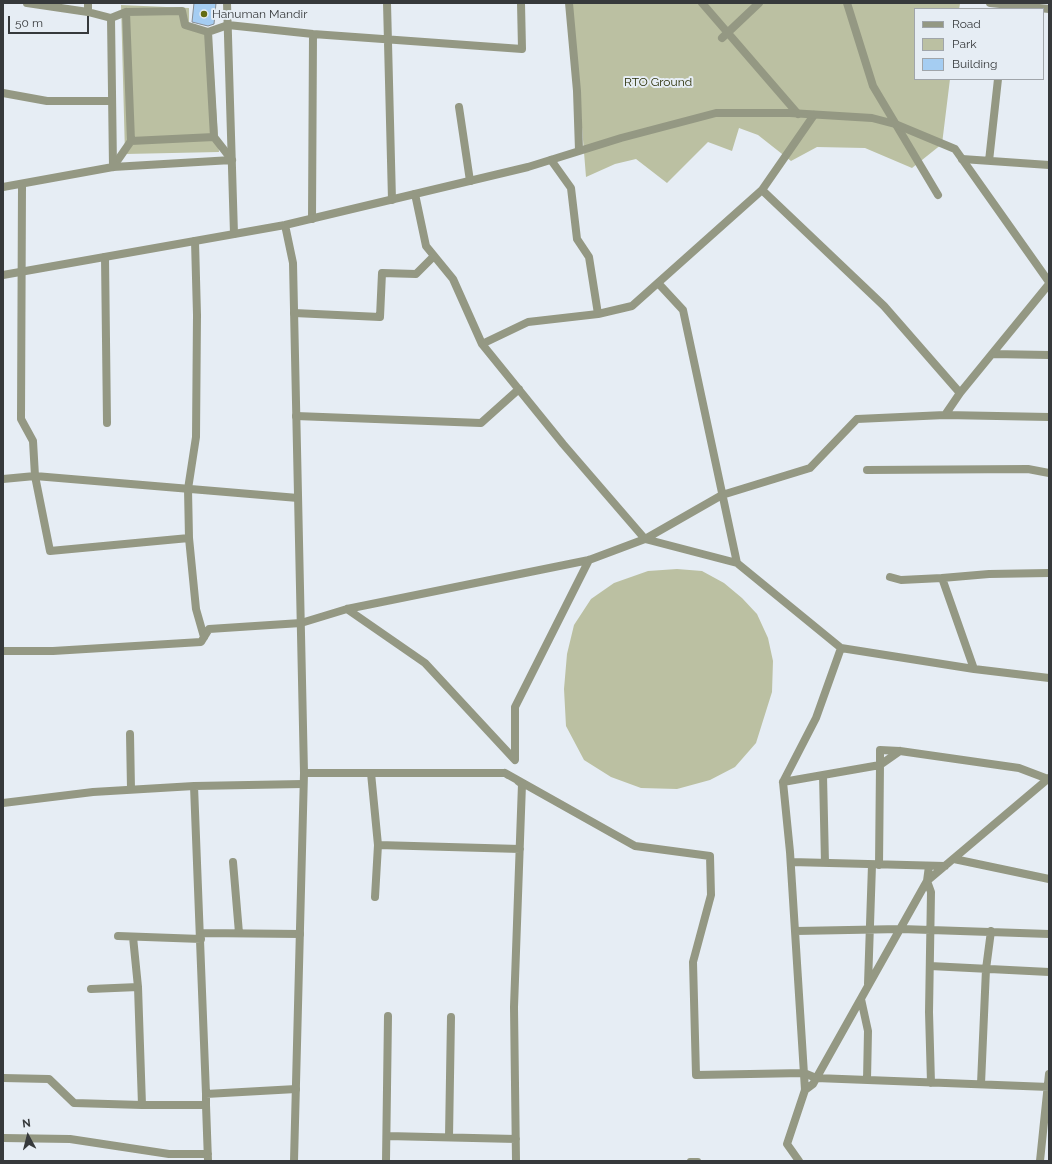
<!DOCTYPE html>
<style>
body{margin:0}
#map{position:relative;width:1052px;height:1164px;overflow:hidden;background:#e6edf4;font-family:Raleway,sans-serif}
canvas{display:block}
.frame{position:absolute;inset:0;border:4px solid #36393b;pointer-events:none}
.legend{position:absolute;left:914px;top:8px;width:130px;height:72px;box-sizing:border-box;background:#e6edf4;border:1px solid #a0a5aa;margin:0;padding:5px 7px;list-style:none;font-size:12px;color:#36393b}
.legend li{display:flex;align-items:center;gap:8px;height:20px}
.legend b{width:20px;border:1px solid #a0a5aa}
.north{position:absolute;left:8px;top:1116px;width:40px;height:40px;-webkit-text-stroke:3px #e6edf4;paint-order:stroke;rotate:353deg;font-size:11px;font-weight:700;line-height:16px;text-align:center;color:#36393b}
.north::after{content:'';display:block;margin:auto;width:14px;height:18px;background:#36393b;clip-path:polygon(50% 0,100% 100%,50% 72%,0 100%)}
.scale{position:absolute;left:8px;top:16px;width:81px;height:18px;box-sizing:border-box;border:2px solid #36393b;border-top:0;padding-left:5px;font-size:12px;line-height:14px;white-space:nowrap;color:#36393b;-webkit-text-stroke:3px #e6edf4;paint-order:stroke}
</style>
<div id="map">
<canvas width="1052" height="1164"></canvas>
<div class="frame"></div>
<ul class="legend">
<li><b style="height:5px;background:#949883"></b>Road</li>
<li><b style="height:11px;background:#bbc0a2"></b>Park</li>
<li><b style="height:11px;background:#a5cdf2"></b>Building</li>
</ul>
<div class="north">N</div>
<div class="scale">50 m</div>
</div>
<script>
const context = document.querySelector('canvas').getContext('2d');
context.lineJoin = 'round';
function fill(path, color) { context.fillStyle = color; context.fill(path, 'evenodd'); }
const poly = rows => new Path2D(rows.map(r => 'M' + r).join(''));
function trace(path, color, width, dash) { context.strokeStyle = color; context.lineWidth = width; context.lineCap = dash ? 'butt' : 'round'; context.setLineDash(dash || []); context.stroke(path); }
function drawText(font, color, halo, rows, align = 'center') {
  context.font = font + ' Raleway,sans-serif'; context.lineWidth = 4; context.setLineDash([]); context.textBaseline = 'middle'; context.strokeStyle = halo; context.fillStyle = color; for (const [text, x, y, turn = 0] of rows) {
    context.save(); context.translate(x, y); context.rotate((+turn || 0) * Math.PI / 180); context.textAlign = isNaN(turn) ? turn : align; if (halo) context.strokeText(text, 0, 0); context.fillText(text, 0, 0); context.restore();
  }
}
const green = poly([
 [572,3,960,4,959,9,915,9,915,79,950,79,942,144,912,168,865,148,817,147,791,161,758,135,739,128,732,151,708,142,667,183,636,159,615,164,586,177],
 [121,5,189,8,189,23,211,33,219,152,125,154],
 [677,569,702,571,724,583,742,598,757,614,768,638,773,661,772,692,756,743,735,767,710,780,677,789,641,788,611,777,584,760,566,726,564,689,567,654,574,625,591,599,614,583,648,571]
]);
const building = poly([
 [194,3,216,3,214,24,208,26,192,22,194,3]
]);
const service = poly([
 [690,1161,698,1161]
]);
const pedestrian = poly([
 [111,18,126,12],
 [208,32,185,25,182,11,126,12,131,141,214,137,208,32,228,25],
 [214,137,232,160],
 [113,167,131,141]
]);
const minor = poly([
 [27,3,88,12],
 [88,3,88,12,111,18,113,167,232,160],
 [227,3,234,234],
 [387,3,392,200],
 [569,3,577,91,579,150],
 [702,3,798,114],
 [847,3,873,86,938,195],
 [990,3,1049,9],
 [228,25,313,34,522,49,521,3],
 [722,38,759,3],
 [3,93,47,101,112,101],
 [459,107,470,181],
 [962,159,1049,165],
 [551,160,571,188,577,239,589,257,598,314],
 [989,161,998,79],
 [22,185,21,419,33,441,35,476,50,551,189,538,188,489,196,437,197,315,195,241],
 [3,187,113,167],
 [762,190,884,306,960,393,1049,284],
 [415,194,426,246,453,279,482,344,563,444,645,539,737,563],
 [312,219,313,34],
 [105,257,107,423],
 [658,283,683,310,737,563,841,648,974,669,1049,678],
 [294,313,380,317,382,273,416,274,434,256],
 [482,344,528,322,598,314,632,306,762,190,814,115],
 [992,354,1049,355],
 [945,415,960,393],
 [296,416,481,423,519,389],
 [867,470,1028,469,1049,473],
 [3,479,35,476,298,498],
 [189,538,196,609,204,637],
 [890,577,901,580,942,578],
 [347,609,425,663,515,760,515,707,589,560],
 [3,651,53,651,201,642,209,629,301,623,347,609,589,560,645,539,722,495,810,468,857,419,945,415,1049,417],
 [974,669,942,578,989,574,1049,573],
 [130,734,131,789],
 [304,773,505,773,508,775],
 [371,773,378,845],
 [505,773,635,846,710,856,711,895,693,962,696,1075,804,1073,816,1078,1049,1087],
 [823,775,825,863],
 [783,782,816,718,841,648],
 [194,786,206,1094,296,1089],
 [3,803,93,792,194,786,303,784],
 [954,859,1049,879],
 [233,862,239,933],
 [791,862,945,866],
 [879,865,880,765,900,751],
 [929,866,927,881,931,892,929,1012,931,1083],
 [375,897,378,845,520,849],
 [796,931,901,929,1049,934],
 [201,933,300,934],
 [118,936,201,939],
 [133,937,138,987],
 [930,966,1049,972],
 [868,984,872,865],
 [91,989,138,987,142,1105,206,1105,206,1094],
 [861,999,868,1031,867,1080],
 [3,1078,49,1079,74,1103,142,1105],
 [981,1084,986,969,991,931],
 [805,1090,813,1084,927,881,1049,778],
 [206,1105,208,1161],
 [387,1136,516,1139],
 [449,1137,451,1017],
 [3,1138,70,1139,169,1154,208,1154],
 [386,1161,388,1016],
 [516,1161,514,1007,522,784,518,781],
 [799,1161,787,1144,805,1090,790,852,783,782,880,765,880,750,900,751,1019,768,1048,779],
 [1040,1161,1049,1074]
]);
const tertiary = poly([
 [285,225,293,263,304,773,294,1161],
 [3,275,285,225,528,167,621,138,716,113,790,113,872,118,895,124,955,149,1049,282]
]);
const markers = [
 [204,14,4,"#636c13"]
];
const poiNames = [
 ["Hanuman Mandir",212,14]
];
const parkNames = [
 ["RTO Ground",658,82]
];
fill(green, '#bbc0a2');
fill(building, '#a5cdf2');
trace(building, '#878d93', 1);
trace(service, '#949883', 6);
trace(pedestrian, '#949883', 8);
trace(minor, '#949883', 8);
trace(tertiary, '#949883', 8);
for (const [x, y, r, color] of markers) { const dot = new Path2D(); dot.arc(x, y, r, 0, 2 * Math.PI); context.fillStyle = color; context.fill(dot); trace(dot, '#e6edf4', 1.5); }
drawText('12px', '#36393b', '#e6edf4', poiNames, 'left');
drawText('12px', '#2a2f07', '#e6edf4', parkNames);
</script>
